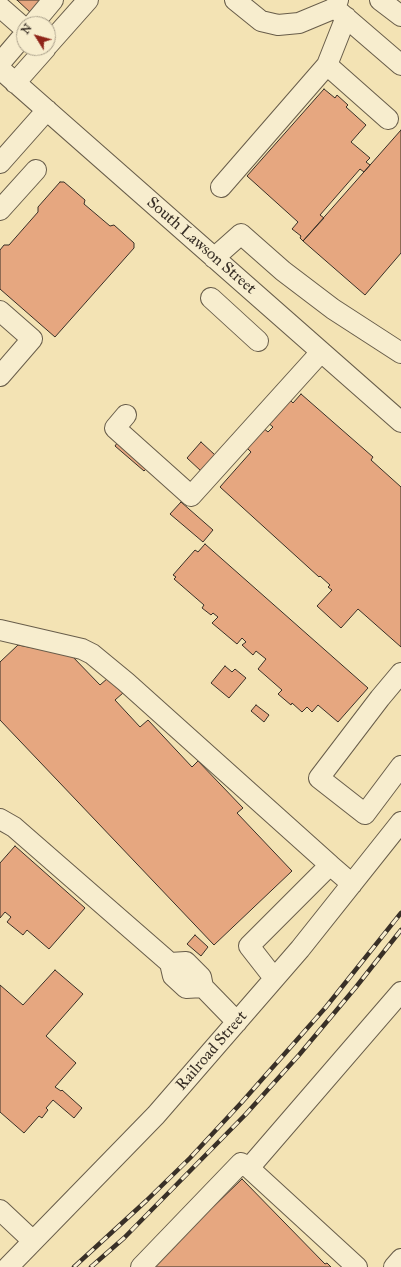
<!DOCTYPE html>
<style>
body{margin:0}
#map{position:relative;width:401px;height:1267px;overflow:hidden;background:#f3e3b4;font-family:"IM FELL Great Primer",serif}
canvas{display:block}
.north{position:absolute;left:16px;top:16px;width:40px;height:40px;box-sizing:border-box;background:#f7edce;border:1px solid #aba18b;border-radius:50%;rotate:307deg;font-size:11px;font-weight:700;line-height:16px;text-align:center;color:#393027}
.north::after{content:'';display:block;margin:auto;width:14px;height:18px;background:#8f2418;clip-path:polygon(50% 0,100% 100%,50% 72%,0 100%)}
</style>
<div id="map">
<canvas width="401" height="1267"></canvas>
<div class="north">N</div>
</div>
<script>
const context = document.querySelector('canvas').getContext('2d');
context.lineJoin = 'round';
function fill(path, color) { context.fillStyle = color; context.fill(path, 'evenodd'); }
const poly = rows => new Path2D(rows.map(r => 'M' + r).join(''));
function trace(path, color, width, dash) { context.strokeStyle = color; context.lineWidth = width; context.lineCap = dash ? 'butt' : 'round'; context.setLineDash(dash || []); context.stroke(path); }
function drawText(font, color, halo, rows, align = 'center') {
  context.font = font + ' "IM FELL Great Primer",serif'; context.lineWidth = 4; context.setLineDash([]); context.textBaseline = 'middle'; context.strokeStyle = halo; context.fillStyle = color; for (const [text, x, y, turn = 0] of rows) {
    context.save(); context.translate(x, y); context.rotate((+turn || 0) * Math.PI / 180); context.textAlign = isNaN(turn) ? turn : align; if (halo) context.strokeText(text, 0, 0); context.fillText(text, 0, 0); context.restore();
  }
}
const building = poly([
 [17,0,44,0,32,14,17,0],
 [324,89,335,98,337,95,348,105,346,107,366,125,351,142,370,158,366,162,370,165,364,172,360,169,320,215,324,218,303,241,300,238,301,236,292,229,298,222,247,176,324,89],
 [401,130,401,253,365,295,303,241,401,130],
 [60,182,64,182,85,200,84,204,110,226,114,225,134,243,134,248,55,337,0,289,0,250,4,245,9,245,38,212,38,207,60,182],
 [301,394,373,457,371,460,401,487,401,647,358,609,341,628,317,606,332,590,328,587,330,585,320,576,319,577,220,487,251,452,245,446,262,427,268,432,273,427,267,422,288,398,293,403,301,394],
 [120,439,150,465,144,471,115,446,120,439],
 [201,442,215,455,201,471,187,458,201,442],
 [181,502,213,530,203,542,170,514,181,502],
 [205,544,368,688,338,722,318,705,312,712,307,707,302,712,292,703,291,705,278,694,282,690,258,669,266,659,256,651,253,655,242,645,246,642,242,638,237,644,212,623,218,617,213,613,211,615,202,608,204,605,174,579,176,577,173,575,195,550,198,552,205,544],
 [18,645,71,655,100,685,108,678,123,693,115,700,140,727,148,720,192,767,198,761,243,808,237,813,292,871,214,945,0,720,0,662,18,645],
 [225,666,232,672,235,669,246,678,229,698,211,683,225,666],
 [256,705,269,715,264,722,251,711,256,705],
 [15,846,85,908,49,949,27,930,23,935,7,922,11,917,5,912,0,918,0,863,15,846],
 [195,935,208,947,201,956,187,944,195,935],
 [55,970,83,994,46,1036,76,1063,55,1087,61,1091,62,1090,82,1108,74,1118,53,1100,46,1108,48,1110,42,1118,39,1116,24,1133,0,1112,0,985,23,1005,55,970],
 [242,1179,325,1264,327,1263,331,1267,151,1267,242,1179]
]);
const minor = poly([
 [235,0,261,21,278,25,299,23,335,8,338,0],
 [380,0,401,16],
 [0,7,24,28],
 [336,9,401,65],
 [346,17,327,65,388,119],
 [33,24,53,0],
 [48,45,88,0],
 [0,63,24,35],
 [0,69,401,422],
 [15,83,46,48],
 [0,163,47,110],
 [221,187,327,65],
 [0,210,36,170],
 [214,258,241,234,283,271,333,309,401,353],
 [211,298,258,341],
 [0,311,32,339,0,376],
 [126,415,115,428,191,496,321,352],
 [0,630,82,649,92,654,126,682,330,865],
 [401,673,380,698,319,778,365,814,401,766],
 [0,819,14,827,170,963],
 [274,978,249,946,330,865,352,884],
 [203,987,186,988,173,976,170,963,186,962,201,977,203,987,237,1022],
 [0,1210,33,1241],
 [8,1267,156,1115,300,949,401,822],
 [141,1267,241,1163,249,1168],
 [357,1267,249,1168,401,992],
 [394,1267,401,1259]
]);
const rail = poly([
 [74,1267,146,1201,190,1158,242,1102,326,1007,401,913],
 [91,1267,124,1238,246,1114,299,1055,356,987,401,930]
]);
const streetNames = [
 ["South Lawson Street",201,246,41],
 ["Railroad Street",212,1051,-49]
];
fill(building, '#e6a780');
trace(building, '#393027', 1);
trace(minor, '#685d4a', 22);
trace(minor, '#f7edce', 20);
trace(rail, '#393027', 4.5);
trace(rail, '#f7edce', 3, [9]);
drawText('16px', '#393027', '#f7edce', streetNames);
</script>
